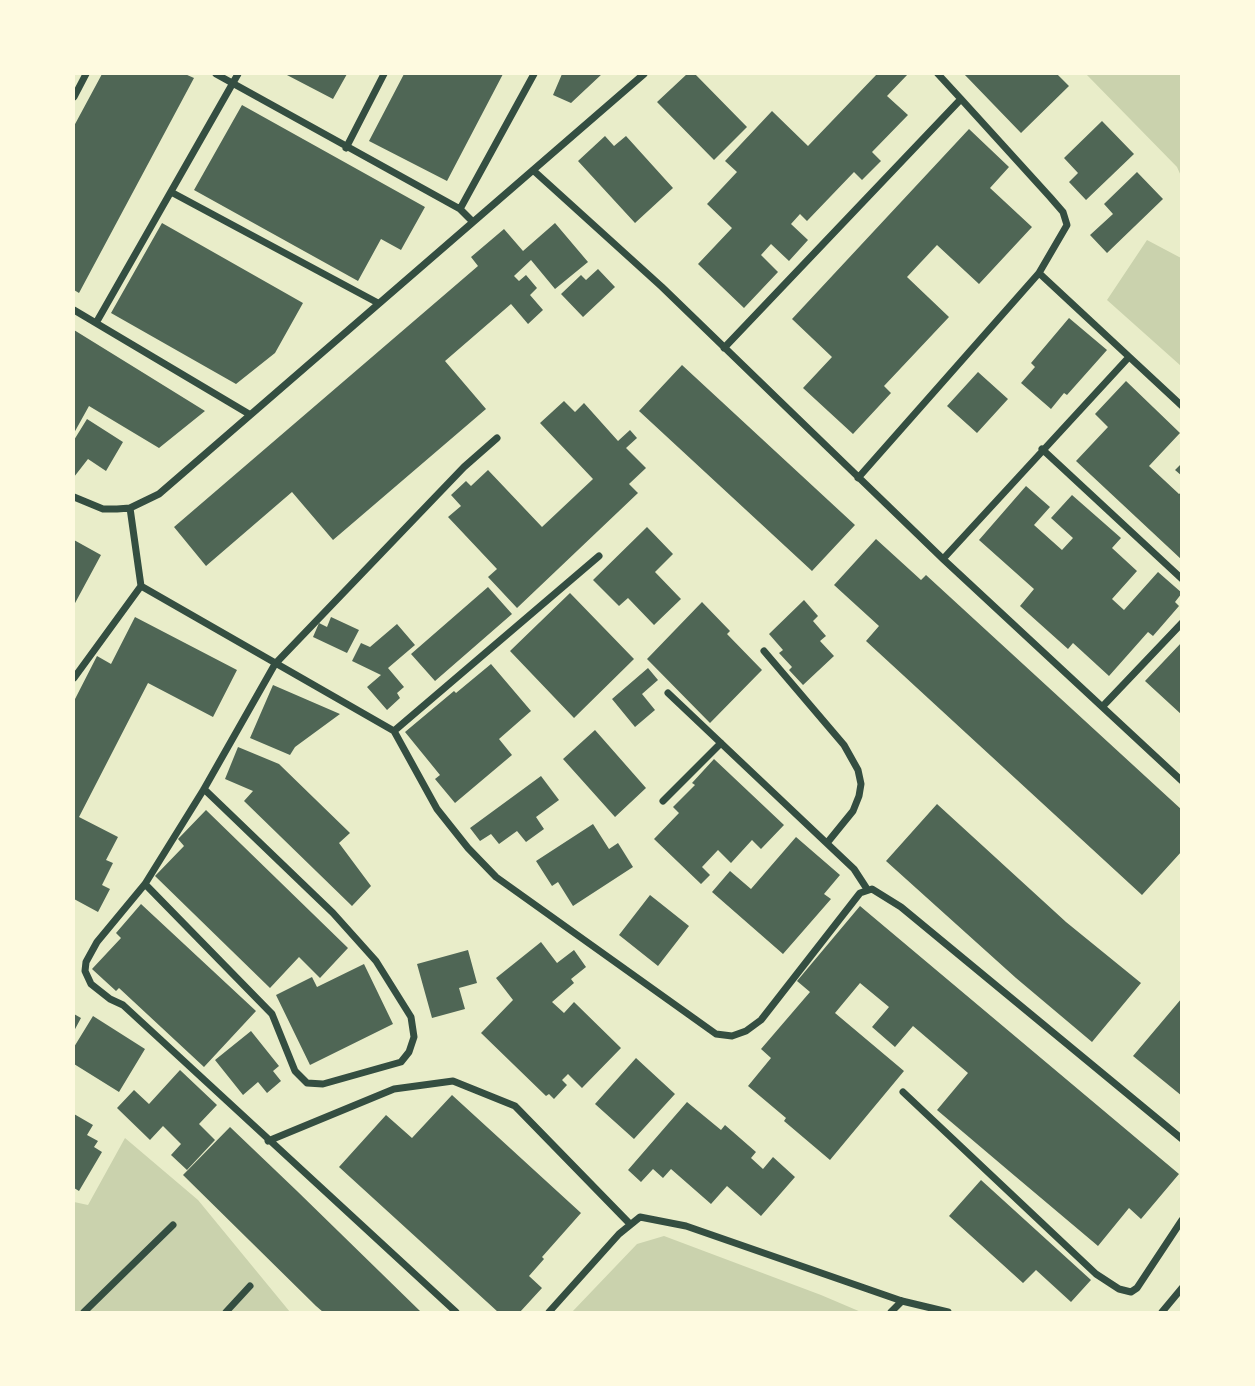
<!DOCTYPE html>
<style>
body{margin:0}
#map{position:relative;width:1255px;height:1386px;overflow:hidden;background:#e9edc9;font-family:Quicksand,sans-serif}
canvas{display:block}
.frame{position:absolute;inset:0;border:75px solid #fefae0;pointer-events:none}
</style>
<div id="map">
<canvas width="1255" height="1386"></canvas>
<div class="frame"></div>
</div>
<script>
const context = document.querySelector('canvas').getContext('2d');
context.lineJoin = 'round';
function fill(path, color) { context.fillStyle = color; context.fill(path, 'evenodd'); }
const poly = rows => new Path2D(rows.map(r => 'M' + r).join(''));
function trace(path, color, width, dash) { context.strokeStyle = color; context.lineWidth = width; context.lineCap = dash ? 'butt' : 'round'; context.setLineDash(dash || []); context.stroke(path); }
const green = poly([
 [1086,74,1181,74,1181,176,1177,167],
 [1147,240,1181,258,1181,366,1107,300],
 [125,1138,198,1200,290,1312,74,1312,74,1202,88,1205],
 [664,1236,821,1295,861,1312,572,1312,637,1244]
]);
const building = poly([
 [102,74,185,74,194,78,79,293,74,290,74,126],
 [285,74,347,74,333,99],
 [404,74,503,74,447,181,369,141],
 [562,74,602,74,571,103,553,95],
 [687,74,695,74,747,127,714,160,657,102],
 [877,74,908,74,887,96,908,115,872,152,881,161,862,180,854,172,807,221,800,214,791,224,808,240,789,261,771,244,761,255,778,272,744,308,698,264,732,228,707,204,737,172,725,161,772,111,808,146],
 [964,74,1057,74,1069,86,1021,133],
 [242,105,425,207,401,250,381,239,358,281,194,190],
 [1102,121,1134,154,1086,200,1069,182,1078,173,1064,158],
 [969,129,1009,167,990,188,1032,227,979,284,937,245,907,277,949,317,884,386,891,393,853,434,803,388,832,357,792,319],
 [605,136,614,146,626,136,673,188,635,223,578,161],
 [1137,172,1163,199,1107,253,1090,235,1113,214,1104,204],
 [162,223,303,303,275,353,236,384,111,313],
 [555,223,588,262,555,289,531,260,514,276,519,281,526,275,537,288,530,295,543,310,528,324,511,304,445,361,486,409,333,540,292,492,206,566,174,527,478,266,471,257,504,229,523,251],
 [598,269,615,287,583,317,561,294,581,275,586,280],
 [1069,318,1107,350,1067,395,1064,393,1051,409,1021,383,1035,367,1031,363],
 [74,330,142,372,205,411,159,448,89,406,74,433],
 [682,365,855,525,812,571,639,411],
 [978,372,1008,399,977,433,947,406],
 [1126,381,1180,433,1149,466,1179,494,1182,492,1182,560,1076,461,1108,427,1095,414],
 [564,401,575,412,584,403,618,441,630,430,637,438,626,448,646,468,629,484,638,493,517,608,488,577,497,569,448,517,461,506,451,495,466,481,471,486,488,470,542,527,593,479,540,423],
 [87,419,123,442,106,471,88,459,74,477,74,440],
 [1182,463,1182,476,1175,470],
 [1026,486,1050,507,1034,525,1062,550,1073,538,1051,518,1072,495,1121,538,1112,548,1137,571,1112,599,1124,610,1158,572,1182,593,1175,602,1179,606,1153,636,1148,632,1109,676,1073,643,1068,649,1020,606,1034,589,979,540],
 [647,527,673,554,655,572,681,599,654,625,628,598,619,606,593,580],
 [876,539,921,580,926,575,1182,810,1182,851,1142,895,866,641,879,626,834,585],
 [74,540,101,555,74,605],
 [488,587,512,614,435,681,411,654],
 [570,593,634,659,574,718,510,651],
 [804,600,818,616,813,621,826,636,820,641,834,656,803,685,789,670,792,667,779,653,783,650,769,634],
 [702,602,730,631,727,634,762,670,710,723,647,659],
 [135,617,237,670,213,717,148,683,79,817,118,837,106,860,113,863,102,885,110,889,98,912,74,899,74,701,97,656,111,664],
 [331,617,359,630,347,653,313,637,319,623,327,627],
 [397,624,415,645,388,668,404,687,397,693,400,698,387,710,367,687,381,675,352,661,361,643,370,647],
 [1182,642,1182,715,1145,681],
 [491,664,531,711,499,739,512,755,455,803,435,779,440,775,405,732,454,691,456,693],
 [648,668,658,680,642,694,655,710,635,727,612,699],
 [273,685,340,714,295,747,290,755,250,738],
 [595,730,646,788,615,817,563,759],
 [238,747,279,764,350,833,339,843,371,886,352,906,244,801,253,791,225,779],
 [714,759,784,825,761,849,752,840,731,863,718,850,702,867,710,875,701,884,654,839,679,813,673,807,695,785,692,783],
 [541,776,559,800,536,817,544,829,526,842,517,831,499,844,491,834,480,841,470,828],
 [937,804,1066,922,1141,983,1092,1042,1016,978,886,861],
 [206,810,348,948,320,978,299,957,270,988,155,876,184,846,178,839],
 [593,824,609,849,618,843,633,867,573,906,558,882,552,886,536,861],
 [796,837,840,875,824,894,831,899,783,954,712,892,730,871,751,889],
 [650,895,689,926,658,966,619,935],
 [141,904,256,1011,204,1067,119,988,116,991,92,969,121,938,116,933],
 [860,906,1179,1174,1141,1219,1129,1208,1098,1246,1009,1171,937,1110,968,1073,913,1026,895,1047,872,1027,889,1007,860,983,835,1013,904,1071,830,1160,784,1121,786,1118,748,1086,771,1058,761,1049,810,992,797,981],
 [541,942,557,963,574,950,586,967,571,979,574,983,552,1002,564,1013,574,1002,621,1048,582,1088,568,1074,562,1080,567,1085,554,1099,549,1094,546,1096,481,1033,513,1000,496,978],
 [468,950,477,983,459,988,465,1009,432,1018,417,964],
 [364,964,393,1024,310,1065,276,995,312,977,317,987],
 [1182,998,1182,1096,1133,1056],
 [74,1014,81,1018,74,1031],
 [93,1016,145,1049,119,1092,74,1064,74,1047],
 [251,1031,279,1066,273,1071,281,1081,267,1093,258,1082,243,1095,215,1060],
 [636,1058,675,1094,634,1139,595,1104],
 [180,1070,217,1105,199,1124,215,1140,187,1170,171,1155,181,1144,163,1126,150,1140,117,1108,134,1090,149,1104],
 [452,1095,581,1213,542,1257,544,1259,529,1276,542,1288,520,1312,498,1312,339,1167,386,1115,412,1138],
 [687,1102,721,1130,725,1125,756,1152,751,1158,763,1169,773,1157,795,1177,761,1216,727,1186,711,1204,671,1169,663,1178,653,1169,641,1182,628,1170],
 [74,1114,93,1125,87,1135,98,1141,94,1147,102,1152,79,1191,74,1188],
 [230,1127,297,1191,421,1312,323,1312,316,1306,183,1175],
 [981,1180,1091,1280,1071,1302,1036,1270,1023,1283,949,1216]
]);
const minor = poly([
 [216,74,460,209,472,221],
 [938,74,961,99],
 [74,97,86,74],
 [346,148,384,74],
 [534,171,662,287,943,559,1182,781],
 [171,192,378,303],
 [460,209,534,74],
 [1039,273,1182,406],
 [74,310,249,414],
 [96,323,238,74],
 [724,348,961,99,1050,197,1063,212,1067,225,1039,273,858,478],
 [1042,449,1182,579],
 [74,497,103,509,117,509,130,508,159,494,644,74],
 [943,559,1129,357],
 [141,586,394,731,437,809,468,848,496,877,716,1034,732,1036,746,1031,761,1020,860,893,872,889,901,907,1182,1139],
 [764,651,844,745,858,770,861,784,859,796,853,811,827,843],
 [74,678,141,586,130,508],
 [668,693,854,869,867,889],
 [1103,706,1182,623],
 [394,731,599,556],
 [663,801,721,743],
 [145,884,272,1014,295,1071,307,1083,323,1084,401,1062,409,1052,414,1037,411,1017,376,961,333,913,204,789],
 [903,1092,1096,1274,1119,1289,1131,1292,1137,1288,1182,1220],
 [268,1141,394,1089,453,1081,515,1106,630,1224],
 [84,1312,173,1225],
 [226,1312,250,1286],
 [456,1312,123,1005,110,999,91,984,85,971,86,962,97,942,145,884,204,789,275,664,464,467,497,438],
 [549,1312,619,1234,640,1217,686,1226,902,1301,948,1312],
 [891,1312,902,1301],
 [1162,1312,1182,1288]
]);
fill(green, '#cad2ad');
fill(building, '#4f6655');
trace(minor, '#344e41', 7);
</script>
